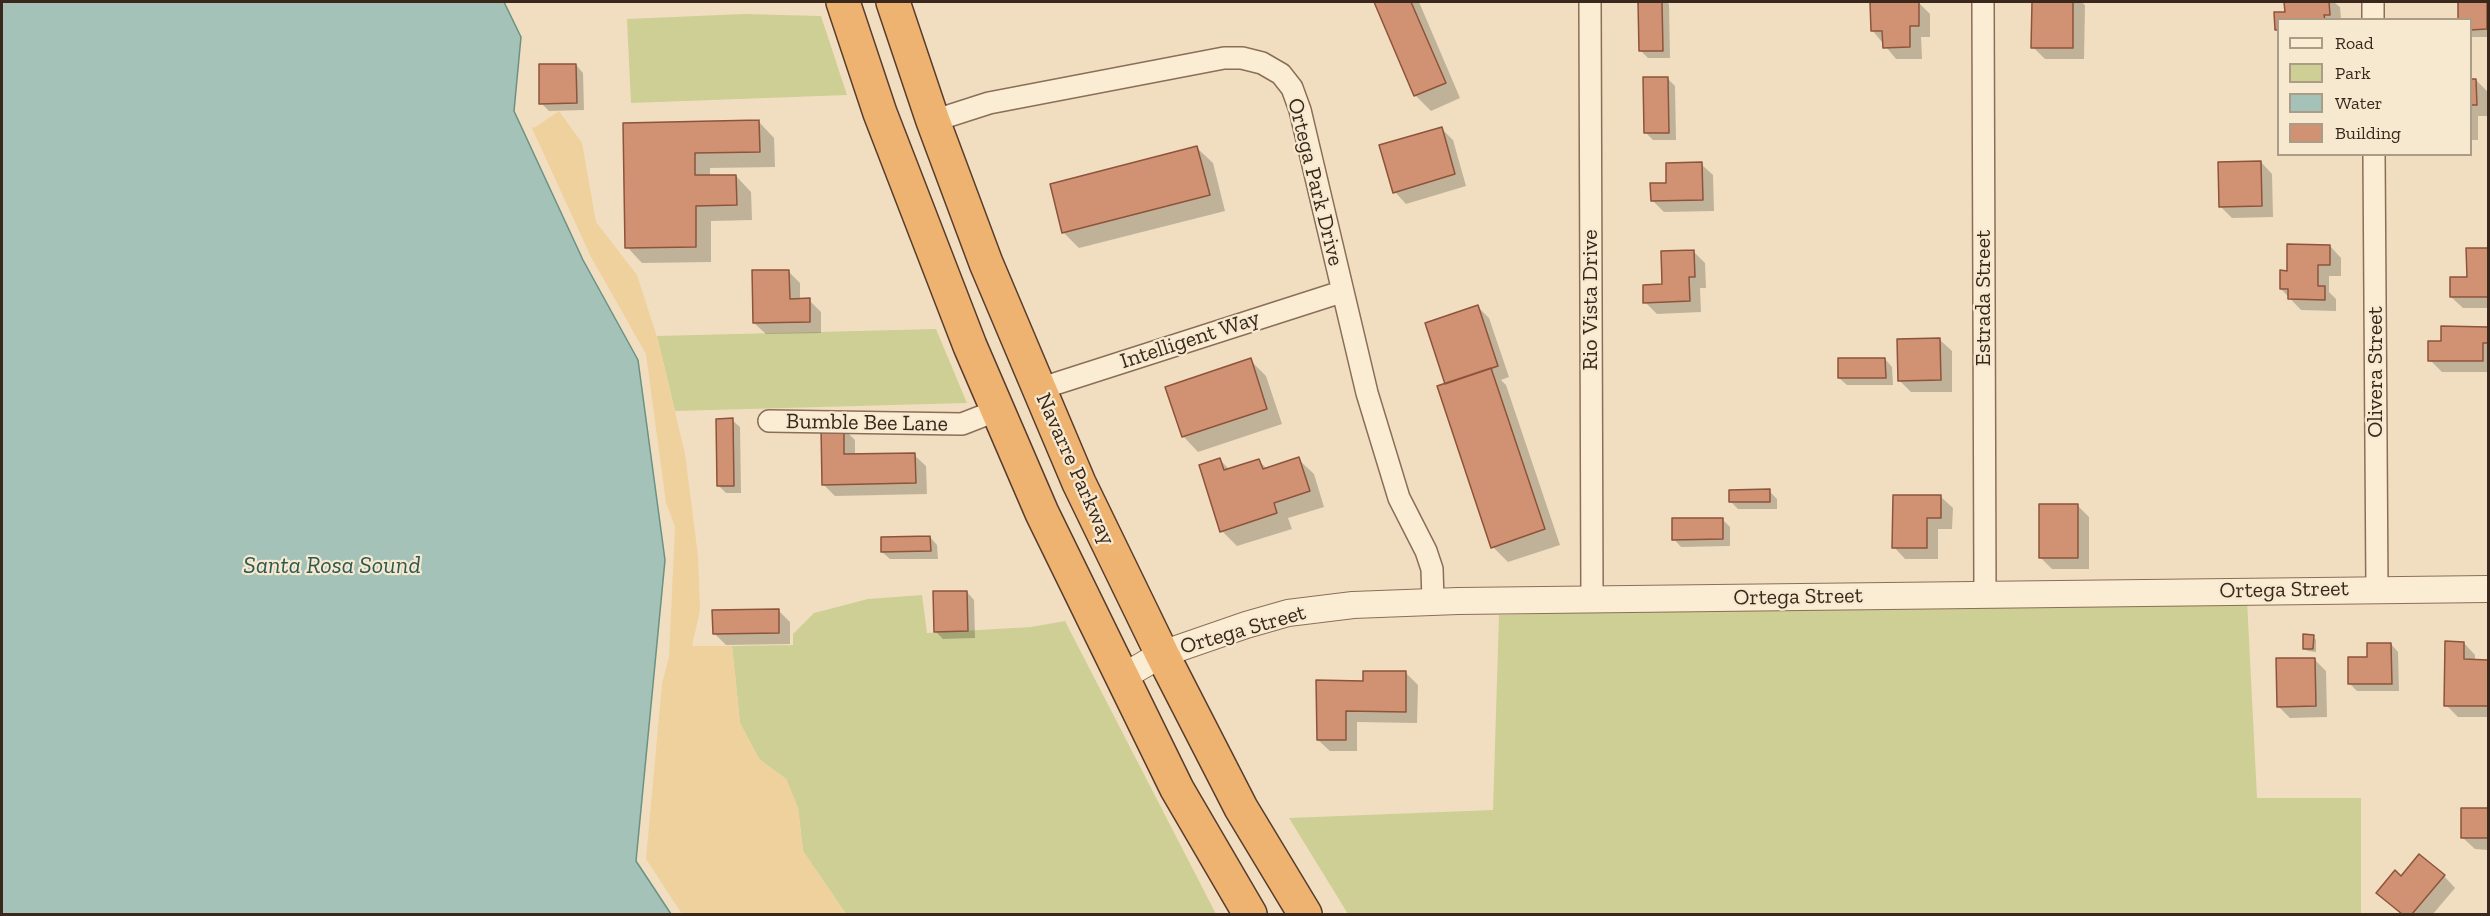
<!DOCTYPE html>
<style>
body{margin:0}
#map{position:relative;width:2490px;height:916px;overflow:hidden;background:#f1dec0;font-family:"Zilla Slab",serif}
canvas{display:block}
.frame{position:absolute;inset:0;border:3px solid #3a281c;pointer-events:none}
.legend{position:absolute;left:2277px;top:18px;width:195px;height:138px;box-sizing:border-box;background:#f7e9d0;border:2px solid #ab9c88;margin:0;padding:8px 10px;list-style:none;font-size:18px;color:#3a281c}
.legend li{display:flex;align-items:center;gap:12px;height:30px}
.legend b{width:30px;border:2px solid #ab9c88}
</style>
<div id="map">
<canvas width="2490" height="916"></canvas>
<div class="frame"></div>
<ul class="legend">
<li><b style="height:8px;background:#fbecd4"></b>Road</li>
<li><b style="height:16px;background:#cecf94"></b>Park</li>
<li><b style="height:16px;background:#a4c2b7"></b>Water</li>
<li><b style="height:16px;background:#d19274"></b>Building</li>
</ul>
</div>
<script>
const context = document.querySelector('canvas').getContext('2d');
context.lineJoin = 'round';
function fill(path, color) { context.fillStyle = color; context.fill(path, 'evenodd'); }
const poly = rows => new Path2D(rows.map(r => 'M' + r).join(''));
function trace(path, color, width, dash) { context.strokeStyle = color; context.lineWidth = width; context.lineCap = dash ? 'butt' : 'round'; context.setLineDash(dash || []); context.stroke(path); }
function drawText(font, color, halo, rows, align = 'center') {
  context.font = font + ' "Zilla Slab",serif'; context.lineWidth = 4.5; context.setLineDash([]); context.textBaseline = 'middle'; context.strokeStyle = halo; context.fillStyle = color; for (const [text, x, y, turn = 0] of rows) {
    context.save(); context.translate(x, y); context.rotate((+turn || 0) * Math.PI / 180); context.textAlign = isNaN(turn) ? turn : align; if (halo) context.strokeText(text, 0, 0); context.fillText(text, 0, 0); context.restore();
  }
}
const green = poly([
 [744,14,821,16,847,95,631,103,627,19],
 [936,329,967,403,675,411,657,336],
 [922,595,927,633,1031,627,1065,621,1216,914,846,914,803,851,798,808,786,779,759,759,740,723,732,646,793,645,793,634,814,613,868,599],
 [2247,600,2257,798,2361,798,2361,914,1348,914,1289,818,1493,810,1499,615,1758,607]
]);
const sand = poly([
 [559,111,582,143,596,222,637,275,658,340,685,454,698,556,700,610,692,646,732,646,740,723,759,759,786,779,798,808,803,851,846,914,682,914,646,859,662,684,669,657,675,527,666,503,646,354,591,257,531,126,534,128]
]);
const water = poly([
 [2,2,504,2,521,37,514,111,583,260,638,360,665,560,636,861,671,914,2,914,2,2]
]);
const shadow = poly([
 [1375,2,1419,2,1460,98,1431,111,1415,95],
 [1640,2,1666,2,1669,4,1670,58,1648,58,1641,51],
 [1918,2,1930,14,1930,37,1921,37,1922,59,1896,59,1872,30],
 [2033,2,2081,2,2085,5,2084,59,2045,59,2033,47],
 [2286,2,2334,2,2340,7,2341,20,2278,20,2278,32,2276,13,2286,13],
 [2459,2,2488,2,2488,37,2470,37,2470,20,2460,20],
 [576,65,583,73,584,110,549,111,541,103],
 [1667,78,1675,86,1676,140,1653,140,1645,132],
 [2470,80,2476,80,2488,92,2488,116,2478,116,2478,140,2470,140],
 [759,122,774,138,775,167,710,168,710,177,736,176,751,192,752,220,711,221,711,262,642,263,627,247,625,124],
 [1441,128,1453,140,1466,186,1406,204,1395,192],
 [1197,148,1213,163,1225,211,1079,248,1064,233,1052,185],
 [2261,162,2272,174,2273,217,2232,218,2220,206],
 [1701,164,1713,175,1714,211,1664,212,1652,200],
 [2330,246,2341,258,2341,276,2329,276,2329,292,2336,299,2336,311,2301,310,2281,289,2288,272],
 [2468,250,2488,250,2488,308,2463,308,2451,297,2468,278],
 [1693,251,1705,263,1706,288,1700,288,1701,312,1657,314,1645,302,1664,286],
 [788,271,800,283,800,300,809,300,821,312,821,333,766,334,754,323],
 [1477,306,1489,318,1509,377,1501,380,1506,385,1560,545,1508,562,1493,547],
 [2443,328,2488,328,2488,372,2442,372,2430,360,2443,342],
 [1940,340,1952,351,1952,392,1911,392,1899,380],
 [1885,359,1892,367,1893,385,1847,385,1839,378],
 [1250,360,1266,376,1282,424,1198,452,1183,436],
 [732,420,740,427,741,493,726,493,719,486],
 [843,428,855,440,855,456,914,455,926,466,927,494,835,496,823,484],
 [1298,459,1314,474,1324,507,1288,518,1292,529,1237,546,1222,531,1220,460,1230,470,1259,461,1267,469],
 [1769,491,1777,499,1777,509,1738,509,1731,502],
 [1941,497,1953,508,1952,529,1938,529,1938,559,1905,559,1894,547],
 [2077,505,2089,517,2089,569,2052,569,2040,557],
 [1722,519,1730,527,1730,546,1681,547,1674,539],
 [930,537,937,545,938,559,890,559,882,552],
 [967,592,974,600,975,638,943,639,935,631],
 [778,610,790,622,790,644,726,645,714,633],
 [2313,636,2316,640,2316,652,2308,651,2304,648],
 [2464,643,2475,655,2475,661,2488,661,2488,717,2458,717,2446,705],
 [2391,644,2398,652,2399,691,2357,691,2350,684,2369,658],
 [2314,659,2326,671,2327,717,2290,718,2278,706],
 [1406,673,1418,685,1417,723,1357,722,1357,751,1330,751,1318,740,1365,682],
 [2463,810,2488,810,2488,850,2475,849,2463,838],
 [2444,876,2455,888,2433,914,2402,914,2378,893]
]);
const building = poly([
 [1374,2,1411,2,1446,83,1414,96,1374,2],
 [1638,2,1662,2,1663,51,1639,51,1638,2],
 [1870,2,1919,2,1919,26,1910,26,1910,47,1883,48,1882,31,1871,31,1870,2],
 [2032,2,2073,2,2073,48,2031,48,2032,2],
 [2284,2,2329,2,2330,15,2324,15,2325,20,2278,20,2278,30,2275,30,2274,12,2285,12,2284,2],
 [2458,2,2487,2,2487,29,2470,30,2470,20,2458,20,2458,2],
 [539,64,576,64,577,103,539,104,539,64],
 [1643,77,1668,77,1669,133,1644,133,1643,77],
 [2470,79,2476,79,2477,105,2470,105,2470,79],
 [759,120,760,152,695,153,695,175,736,175,737,205,696,206,696,247,625,248,623,123,759,120],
 [1442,127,1455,174,1393,193,1379,145,1442,127],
 [1197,146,1210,195,1062,233,1050,184,1197,146],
 [2261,161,2262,206,2219,207,2218,162,2261,161],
 [1702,162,1703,200,1651,201,1650,183,1666,183,1666,163,1702,162],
 [2287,244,2330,245,2330,265,2318,265,2318,286,2325,286,2325,300,2288,299,2288,289,2280,289,2280,270,2287,271,2287,244],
 [2466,248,2488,248,2488,297,2450,297,2450,277,2467,277,2466,248],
 [1694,250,1695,277,1689,277,1690,301,1643,303,1643,285,1662,284,1661,251,1694,250],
 [752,270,789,270,790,299,810,298,810,322,753,323,752,270],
 [1478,305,1498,366,1445,384,1425,323,1478,305],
 [2441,326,2488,327,2488,343,2483,343,2483,361,2428,361,2428,341,2441,341,2441,326],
 [1940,338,1941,380,1898,381,1897,339,1940,338],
 [1251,358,1267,409,1182,437,1165,387,1251,358],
 [1838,358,1885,358,1886,378,1838,378,1838,358],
 [1491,368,1545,529,1491,548,1437,386,1491,368],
 [733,418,734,486,717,486,716,419,733,418],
 [821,427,844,427,844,454,915,453,916,483,822,485,821,427],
 [1299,457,1310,491,1274,503,1277,513,1220,532,1199,465,1220,458,1224,470,1259,459,1263,469,1299,457],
 [1770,489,1770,502,1729,502,1729,490,1770,489],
 [1893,495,1941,495,1941,518,1927,518,1927,548,1892,548,1893,495],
 [2039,504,2078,504,2078,558,2039,558,2039,504],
 [1672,518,1723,518,1723,539,1672,540,1672,518],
 [930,536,931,551,881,552,881,537,930,536],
 [933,591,967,591,968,631,934,632,933,591],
 [779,609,779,633,713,634,712,610,779,609],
 [2303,634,2314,635,2313,649,2303,649,2303,634],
 [2445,641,2464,642,2464,659,2488,660,2488,706,2444,706,2445,641],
 [2367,643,2391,643,2392,684,2348,684,2348,657,2367,657,2367,643],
 [2276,658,2315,658,2316,706,2277,707,2276,658],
 [1363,671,1406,671,1406,712,1346,711,1346,740,1317,740,1316,680,1363,681,1363,671],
 [2461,808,2488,808,2488,838,2461,838,2461,808],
 [2419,854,2445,875,2412,914,2402,914,2376,893,2395,870,2401,876,2419,854]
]);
const minor = poly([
 [1590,2,1592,599],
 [1983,2,1985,595],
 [2373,2,2373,20],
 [933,121,989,103,1224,58,1242,58,1262,63,1281,74,1292,88,1300,110,1367,393,1399,498,1426,551,1432,569,1433,601],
 [2374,154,2377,589],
 [1039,389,1341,292],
 [769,421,962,424,998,410]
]);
const tertiary = poly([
 [1121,678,1162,654,1246,625,1288,613,1353,605,1458,601,2488,589]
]);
const trunk = poly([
 [843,2,880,113,970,346,1042,513,1177,789,1250,914],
 [893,2,933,121,986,263,1079,483,1162,654,1241,808,1305,914]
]);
const streetNames = [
 ["Ortega Park Drive",1315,182,76],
 ["Estrada Street",1984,298,-90],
 ["Rio Vista Drive",1591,300,-90],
 ["Intelligent Way",1190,340,-18],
 ["Olivera Street",2376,372,-90],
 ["Bumble Bee Lane",867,423,1],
 ["Navarre Parkway",1075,469,66],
 ["Ortega Street",2284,590,-1],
 ["Ortega Street",1798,597,-1],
 ["Ortega Street",1243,630,-16]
];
const waterNames = [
 ["Santa Rosa Sound",332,566]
];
fill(green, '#cecf94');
fill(sand, '#eed19c');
fill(water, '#a4c2b7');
trace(water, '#6a9184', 1.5);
fill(shadow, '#0003');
fill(building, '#d19274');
trace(building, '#8c543b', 1.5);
trace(minor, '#8b6e57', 24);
trace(tertiary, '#8b6e57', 28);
trace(trunk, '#583d2c', 36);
trace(minor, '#fbecd4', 21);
trace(tertiary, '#fbecd4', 26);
trace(trunk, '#eeb271', 33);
drawText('22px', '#3a281c', '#f7e9d0', streetNames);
drawText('italic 24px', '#2b5a53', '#f7e9d0', waterNames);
</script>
